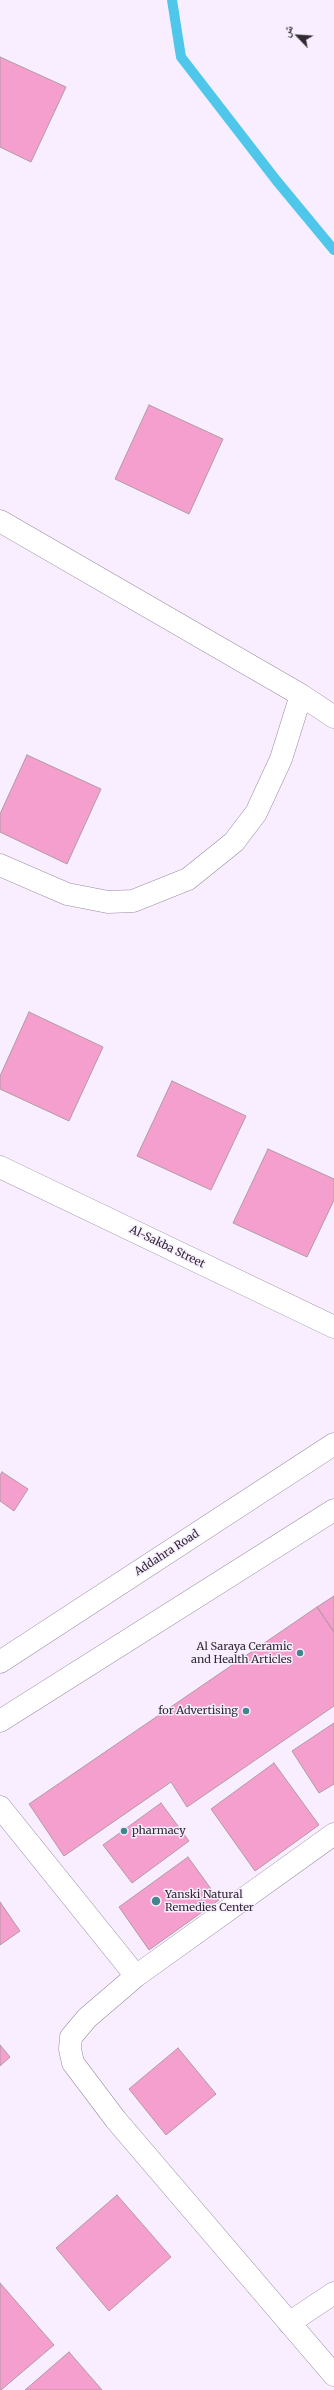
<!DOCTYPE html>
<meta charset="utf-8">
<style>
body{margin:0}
#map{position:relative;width:334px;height:2390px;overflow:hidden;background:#f9eeff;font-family:Merriweather,"Noto Naskh Arabic",serif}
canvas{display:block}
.north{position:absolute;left:278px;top:16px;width:40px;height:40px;-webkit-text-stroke:3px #f9eeff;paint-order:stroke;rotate:295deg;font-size:11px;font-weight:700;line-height:16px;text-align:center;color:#302b33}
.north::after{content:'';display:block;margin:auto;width:14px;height:18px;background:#302b33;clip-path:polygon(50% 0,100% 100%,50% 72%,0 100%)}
</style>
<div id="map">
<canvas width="334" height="2390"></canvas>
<div class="north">ش</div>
</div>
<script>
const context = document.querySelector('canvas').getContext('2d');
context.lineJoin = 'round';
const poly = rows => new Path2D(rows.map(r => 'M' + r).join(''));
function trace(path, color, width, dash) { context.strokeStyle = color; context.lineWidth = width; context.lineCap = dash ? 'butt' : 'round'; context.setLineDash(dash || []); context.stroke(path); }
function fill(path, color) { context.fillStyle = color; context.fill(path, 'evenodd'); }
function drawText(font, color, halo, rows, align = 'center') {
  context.font = font + ' Merriweather,serif'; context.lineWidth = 3; context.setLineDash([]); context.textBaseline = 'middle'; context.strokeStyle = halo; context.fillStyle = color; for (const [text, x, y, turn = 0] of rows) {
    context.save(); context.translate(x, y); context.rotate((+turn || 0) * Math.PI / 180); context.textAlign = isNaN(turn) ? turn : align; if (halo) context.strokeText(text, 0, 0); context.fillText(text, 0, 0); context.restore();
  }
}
const stream = poly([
 [172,0,181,57,276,180,334,250]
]);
const building = poly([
 [0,57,66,87,31,162,0,147,0,57],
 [149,405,223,439,189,514,115,479,149,405],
 [27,755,101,789,67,864,0,832,0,814,27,755],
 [29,1012,103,1047,69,1121,0,1089,0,1076,29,1012],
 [172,1081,246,1116,211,1190,137,1156,172,1081],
 [268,1149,334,1179,334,1200,307,1257,233,1223,268,1149],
 [2,1472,28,1489,14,1511,0,1501,0,1475,2,1472],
 [334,1596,334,1632,317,1607,334,1596],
 [317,1607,334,1632,334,1706,187,1807,171,1782,64,1856,29,1804,317,1607],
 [334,1723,334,1784,319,1793,292,1751,334,1723],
 [274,1763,319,1825,255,1871,211,1809,274,1763],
 [161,1803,189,1841,132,1883,103,1845,161,1803],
 [188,1857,219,1900,149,1950,119,1907,188,1857],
 [0,1902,20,1931,0,1945,0,1902],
 [0,2045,10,2057,0,2066,0,2045],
 [178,2048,216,2094,166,2135,129,2089,178,2048],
 [117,2195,171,2257,109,2311,56,2248,117,2195],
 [0,2283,54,2345,1,2390,0,2390,0,2283],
 [69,2352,102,2390,25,2390,69,2352]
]);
const minor = poly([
 [0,521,301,695,334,717],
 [0,865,67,894,108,902,133,901,188,879,234,842,256,813,281,759,301,695],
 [0,1807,136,1976],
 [334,1834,136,1976,87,2018,71,2037,70,2049,73,2063,116,2120,334,2375],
 [289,2323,334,2293]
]);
const major = poly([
 [0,1167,334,1327],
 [0,1662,334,1444],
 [0,1721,334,1510]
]);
const markers = [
 [300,1653,4,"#3f868d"],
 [246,1711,4,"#3f868d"],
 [124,1831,4,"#3f868d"],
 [156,1901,5,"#3f868d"]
];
const streetNames = [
 ["Al-Sakba Street",167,1247,26],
 ["Addahra Road",167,1553,-33]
];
const poiNames = [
 ["Al Saraya Ceramic",292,1647],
 ["and Health Articles",292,1660],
 ["for Advertising",238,1711],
 ["pharmacy",132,1831,"left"],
 ["Yanski Natural",165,1895,"left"],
 ["Remedies Center",165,1908,"left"]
];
trace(stream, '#4fc7ea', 10);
fill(building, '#f49fcd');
trace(building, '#b29aa6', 1);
trace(minor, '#998ca0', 23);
trace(major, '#998ca0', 23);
trace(minor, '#fff', 22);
trace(major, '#fff', 22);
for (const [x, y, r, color] of markers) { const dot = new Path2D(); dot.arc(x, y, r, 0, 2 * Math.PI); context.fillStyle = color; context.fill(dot); trace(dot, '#f9eeff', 1.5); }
drawText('11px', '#302b33', '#f9eeff', streetNames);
drawText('11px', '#302b33', '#f9eeff', poiNames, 'right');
</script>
